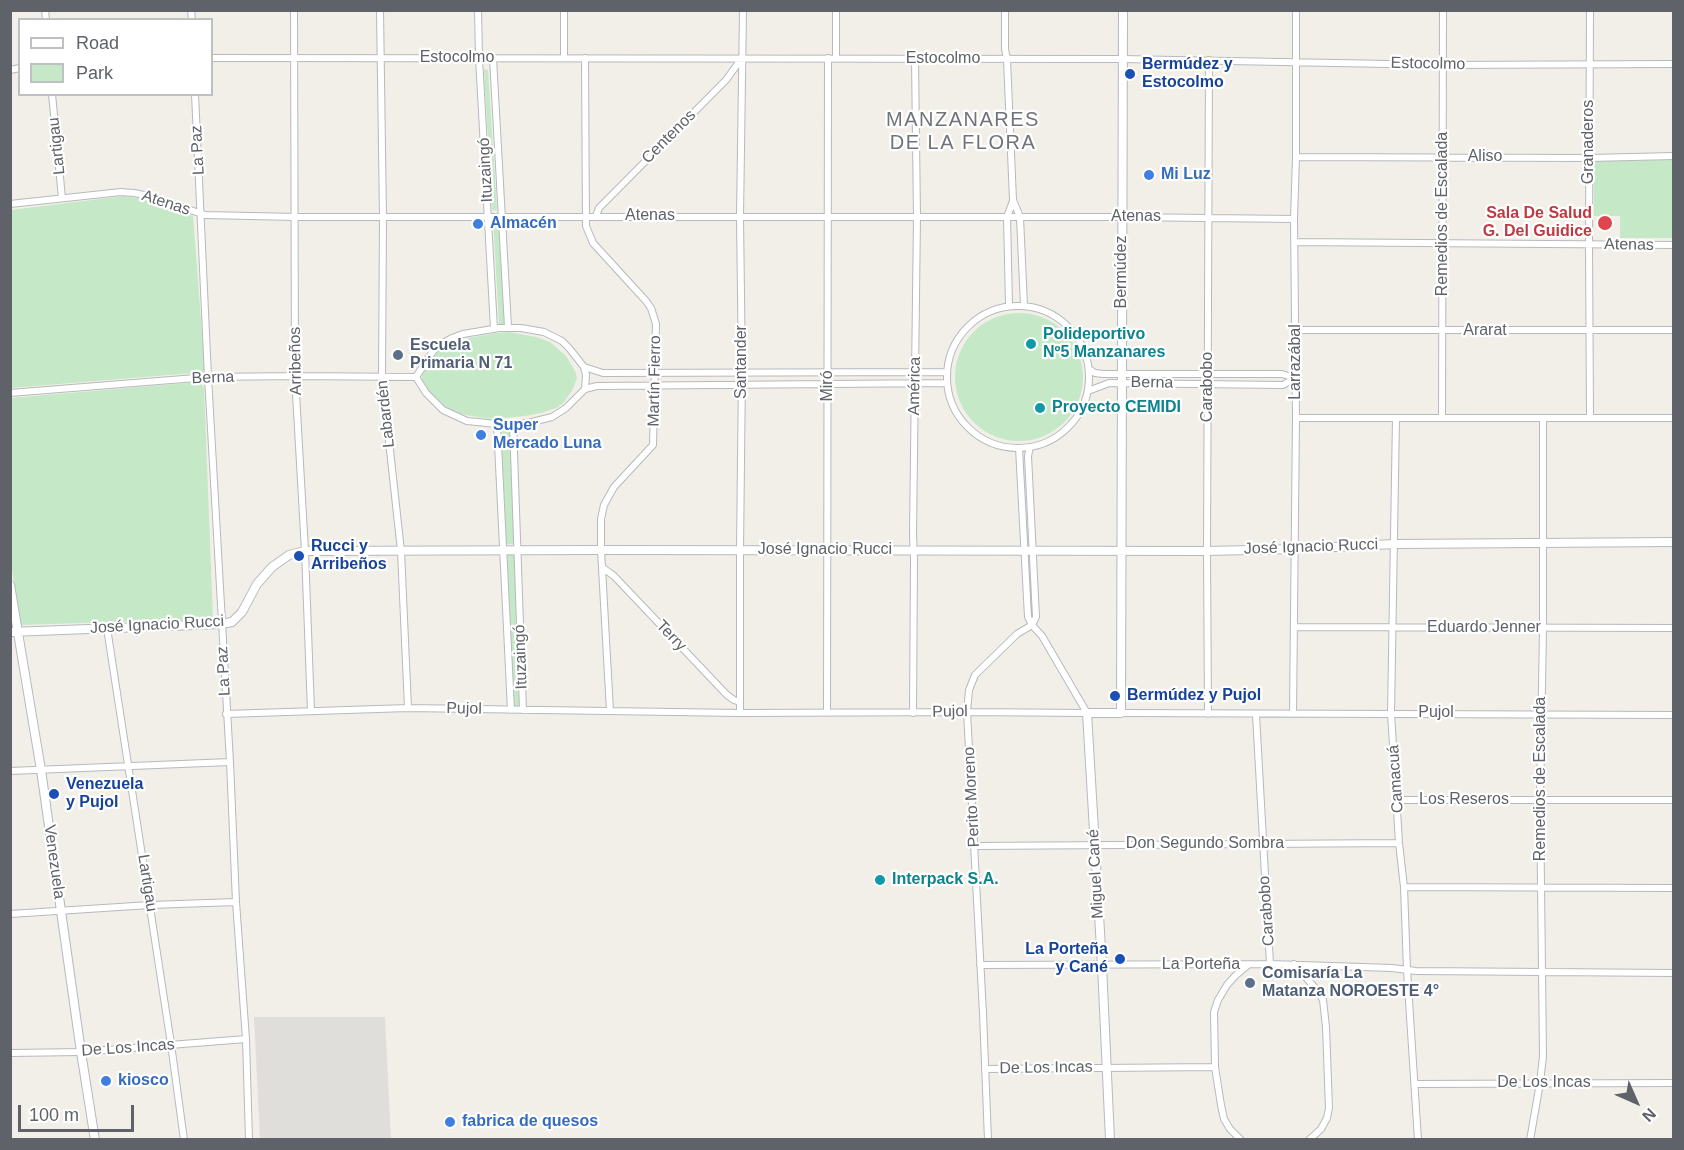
<!DOCTYPE html>
<meta charset="utf-8">
<style>
body{margin:0}
#map{position:relative;width:1684px;height:1150px;overflow:hidden;background:#f1efe8;font-family:Arial,sans-serif}
canvas{display:block}
.frame{position:absolute;inset:0;border:12px solid #5f6268;pointer-events:none}
.legend{position:absolute;left:18px;top:18px;width:195px;height:78px;box-sizing:border-box;background:#fff;border:2px solid #bfc0c3;margin:0;padding:8px 10px;list-style:none;font-size:18px;color:#5f6268}
.legend li{display:flex;align-items:center;gap:12px;height:30px}
.legend b{width:30px;border:2px solid #bfc0c3}
.north{position:absolute;left:1606px;top:1072px;width:60px;height:60px;-webkit-text-stroke:4px #fff;paint-order:stroke;rotate:135deg;font-size:16px;font-weight:700;line-height:24px;text-align:center;color:#5f6268}
.north::after{content:'';display:block;margin:auto;width:21px;height:27px;background:#5f6268;clip-path:polygon(50% 0,100% 100%,50% 72%,0 100%)}
.scale{position:absolute;left:18px;top:1105px;width:116px;height:27px;box-sizing:border-box;border:3px solid #5f6268;border-top:0;padding-left:8px;font-size:18px;line-height:21px;white-space:nowrap;color:#5f6268;-webkit-text-stroke:4px #fff;paint-order:stroke}
</style>
<div id="map">
<canvas width="1684" height="1150"></canvas>
<div class="frame"></div>
<ul class="legend">
<li><b style="height:8px;background:#fff"></b>Road</li>
<li><b style="height:16px;background:#c5e8c7"></b>Park</li>
</ul>
<div class="north">N</div>
<div class="scale">100 m</div>
</div>
<script>
const context = document.querySelector('canvas').getContext('2d');
context.lineJoin = 'round';
function fill(path, color) { context.fillStyle = color; context.fill(path, 'evenodd'); }
const poly = rows => new Path2D(rows.map(r => 'M' + r).join(''));
function trace(path, color, width, dash) { context.strokeStyle = color; context.lineWidth = width; context.lineCap = dash ? 'butt' : 'round'; context.setLineDash(dash || []); context.stroke(path); }
function drawText(font, color, halo, rows, align = 'center') {
  context.font = font + ' Arial,sans-serif'; context.lineWidth = 4.5; context.setLineDash([]); context.textBaseline = 'middle'; context.strokeStyle = halo; context.fillStyle = color; for (const [text, x, y, turn = 0] of rows) {
    context.save(); context.translate(x, y); context.rotate((+turn || 0) * Math.PI / 180); context.textAlign = isNaN(turn) ? turn : align; if (halo) context.strokeText(text, 0, 0); context.fillText(text, 0, 0); context.restore();
  }
}
const industrial = poly([
 [254,1017,385,1017,391,1139,260,1139]
]);
const green = poly([
 [484,69,488,70,497,210,492,210],
 [1673,160,1673,238,1620,238,1620,216,1594,216,1594,161],
 [124,196,149,200,193,216,205,372,11,388,11,210],
 [493,218,498,218,505,324,499,324],
 '955 377a64 64 0 1 1 128 0a64 64 0 1 1-128 0Z',
 [509,332,536,337,550,342,566,356,575,371,577,378,572,391,563,403,556,408,541,413,525,416,496,419,483,418,456,413,444,406,426,388,422,380,422,373,426,364,442,348,469,338,496,333],
 [199,382,204,387,213,619,20,625,10,555,10,398],
 [501,427,510,427,515,544,506,544],
 [514,554,521,706,514,706,507,555]
]);
const street = poly([
 [45,10,46,20],
 [191,10,192,20],
 [294,10,295,376,305,551,311,711],
 [380,10,383,217,382,377,401,551,408,708],
 [478,10,479,58,494,329],
 [564,10,564,57],
 [1005,10,1005,49,1007,59,1013,200,1020,217,1024,306],
 [212,58,1122,59,1442,65,1674,64],
 [493,58,508,327],
 [585,58,586,226,593,243,646,301,651,308,656,324,653,445,614,487,604,505,601,519,601,550,610,711],
 [836,58,836,10],
 [10,70,20,68],
 [52,94,62,198],
 [195,94,208,377,230,762,236,902,246,1039,249,1140],
 [1296,157,1589,158,1674,156],
 [10,204,121,192,134,193,149,196,205,215,296,217,1122,217,1294,219],
 [596,216,599,208,726,80,742,58],
 [1296,242,1674,245],
 '947 377a71 71 0 1 1 142 0a71 71 0 1 1-142 0Z',
 [1009,306,1007,217,1013,201],
 [1296,330,1674,330],
 [584,367,603,373,947,372],
 [1089,369,1095,373,1103,374,1282,374,1295,378],
 [416,377,426,393,443,410,467,421,497,424,528,423,552,417,566,408,585,389,597,386,947,383],
 [416,377,433,351,443,343,452,338,463,334,499,328,521,328,544,332,562,341,569,348,584,367,586,375,585,389],
 [1088,391,1109,383,1283,385,1295,378],
 [10,393,208,377,295,376,416,377],
 [1296,418,1674,418],
 [1396,418,1391,713,1399,843,1404,887,1407,970,1418,1140],
 [1442,418,1443,10],
 [1590,418,1589,244,1590,10],
 [497,424,511,710],
 [513,424,523,710],
 [603,568,614,576,727,695,734,700,740,702],
 [1295,627,1674,628],
 [107,628,171,1044,184,1140],
 [740,713,740,551,742,372,740,217,743,10],
 [827,713,828,58],
 [913,713,914,560,913,534,917,217,915,59],
 [1121,713,1674,715],
 [226,714,408,708,740,713,967,712,1087,713,1042,636,1032,625,1028,617,1019,448],
 [1208,714,1207,551,1209,60],
 [1293,714,1296,418,1294,219,1296,157,1296,10],
 [1256,715,1270,964],
 [10,771,230,762],
 [1398,800,1674,800],
 [975,846,1399,843],
 [1404,887,1674,888],
 [10,914,150,905,236,902],
 [1294,964,1317,990,1323,1000,1326,1027,1329,1108,1327,1118,1321,1129,1309,1140],
 [980,965,1270,964,1392,968,1416,971,1674,973],
 [10,1053,81,1052,246,1039],
 [985,1069,1215,1067],
 [1415,1084,1674,1083],
 [988,1140,983,1013,967,712,969,690,975,675,1017,634,1032,625,1036,617,1028,456,1030,447],
 [1241,1140,1230,1129,1224,1119,1221,1105,1215,1067,1214,1012,1218,1000,1227,985,1235,976,1248,965],
 [1530,1140,1540,1083,1543,1056,1540,799,1543,628,1543,418]
]);
const secondary = poly([
 [10,585,41,770,81,1052,95,1140],
 [10,632,221,624,232,622,242,612,257,584,272,567,289,555,305,551,601,550,1207,551,1295,549,1395,544,1674,542],
 [1110,1140,1102,965,1087,713,1121,713,1123,10]
]);
const markers = [
 [1130,74,6,"#1a4fb4"],
 [1149,175,6,"#3f7fe0"],
 [1605,223,8,"#e0444e"],
 [478,224,6,"#3f7fe0"],
 [1031,344,6,"#0f9aa8"],
 [398,355,6,"#5c6f8a"],
 [1040,408,6,"#0f9aa8"],
 [481,435,6,"#3f7fe0"],
 [299,556,6,"#1a4fb4"],
 [1115,696,6,"#1a4fb4"],
 [54,794,6,"#1a4fb4"],
 [880,880,6,"#0f9aa8"],
 [1120,959,6,"#1a4fb4"],
 [1250,983,6,"#5c6f8a"],
 [106,1081,6,"#3f7fe0"],
 [450,1122,6,"#3f7fe0"]
];
const streetNames = [
 ["Estocolmo",457,58],
 ["Estocolmo",943,59],
 ["Estocolmo",1428,64,1],
 ["Centenos",669,137,-45],
 ["Granaderos",1589,142,-90],
 ["Lartigau",57,146,-96],
 ["La Paz",198,150,-93],
 ["Aliso",1485,157],
 ["Ituzaingó",486,170,-93],
 ["Atenas",166,203,18],
 ["Remedios de Escalada",1443,214,-90],
 ["Atenas",650,216],
 ["Atenas",1136,217],
 ["Atenas",1629,245,1],
 ["Bermúdez",1122,272,-90],
 ["Ararat",1485,331],
 ["Arribeños",296,361,-91],
 ["Santander",742,362,-90],
 ["Larrazábal",1296,362,-90],
 ["Berna",213,378,-2],
 ["Martín Fierro",655,381,-89],
 ["Berna",1152,383,1],
 ["Miró",828,386,-90],
 ["América",915,386,-89],
 ["Carabobo",1208,387,-90],
 ["Labardén",386,414,-96],
 ["José Ignacio Rucci",1311,547,-2],
 ["José Ignacio Rucci",825,550],
 ["José Ignacio Rucci",157,625,-3],
 ["Eduardo Jenner",1484,628],
 ["Terry",671,636,46],
 ["Ituzaingó",521,657,-92],
 ["La Paz",224,671,-93],
 ["Pujol",464,709,1],
 ["Pujol",950,712,-1],
 ["Pujol",1436,713],
 ["Camacuá",1396,779,-94],
 ["Remedios de Escalada",1541,779,-90],
 ["Perito Moreno",972,797,-93],
 ["Los Reseros",1464,800],
 ["Don Segundo Sombra",1205,844],
 ["Venezuela",54,862,82],
 ["Miguel Cané",1096,874,-93],
 ["Lartigau",147,883,81],
 ["Carabobo",1267,911,-94],
 ["La Porteña",1201,965],
 ["De Los Incas",128,1048,-4],
 ["De Los Incas",1046,1068,-1],
 ["De Los Incas",1544,1083]
];
const transitNames = [
 ["Bermúdez y",1142,65],
 ["Estocolmo",1142,83],
 ["Rucci y",311,547],
 ["Arribeños",311,565],
 ["Bermúdez y Pujol",1127,696],
 ["Venezuela",66,785],
 ["y Pujol",66,803],
 ["La Porteña",1108,950,"right"],
 ["y Cané",1108,968,"right"]
];
const shopNames = [
 ["Mi Luz",1161,175],
 ["Almacén",490,224],
 ["Super",493,426],
 ["Mercado Luna",493,444],
 ["kiosco",118,1081],
 ["fabrica de quesos",462,1122]
];
const healthNames = [
 ["Sala De Salud",1592,214],
 ["G. Del Guidice",1592,232]
];
const cultureNames = [
 ["Polideportivo",1043,335],
 ["Nº5 Manzanares",1043,353],
 ["Proyecto CEMIDI",1052,408],
 ["Interpack S.A.",892,880]
];
const serviceNames = [
 ["Escuela",410,346],
 ["Primaria N 71",410,364],
 ["Comisaría La",1262,974],
 ["Matanza NOROESTE 4°",1262,992]
];
const quarterNames = [
 ["MANZANARES",963,120],
 ["DE LA FLORA",963,143]
];
fill(industrial, '#e0deda');
fill(green, '#c5e8c7');
trace(street, '#b8b9be', 8);
trace(secondary, '#b6b9bf', 10);
trace(street, '#fff', 6);
trace(secondary, '#fff', 8);
for (const [x, y, r, color] of markers) { const dot = new Path2D(); dot.arc(x, y, r, 0, 2 * Math.PI); context.fillStyle = color; context.fill(dot); trace(dot, '#fff', 2); }
drawText('16px', '#5f6268', '#fff', streetNames);
drawText('bold 16px', '#164399', '#fff', transitNames, 'left');
drawText('bold 16px', '#366cbe', '#fff', shopNames, 'left');
drawText('bold 16px', '#be3a42', '#fff', healthNames, 'right');
drawText('bold 16px', '#0d838f', '#fff', cultureNames, 'left');
drawText('bold 16px', '#4e5e75', '#fff', serviceNames, 'left');
context.letterSpacing = '1.5px';
drawText('20px', '#70747a', '#fff', quarterNames);
context.letterSpacing = '0px';
</script>
